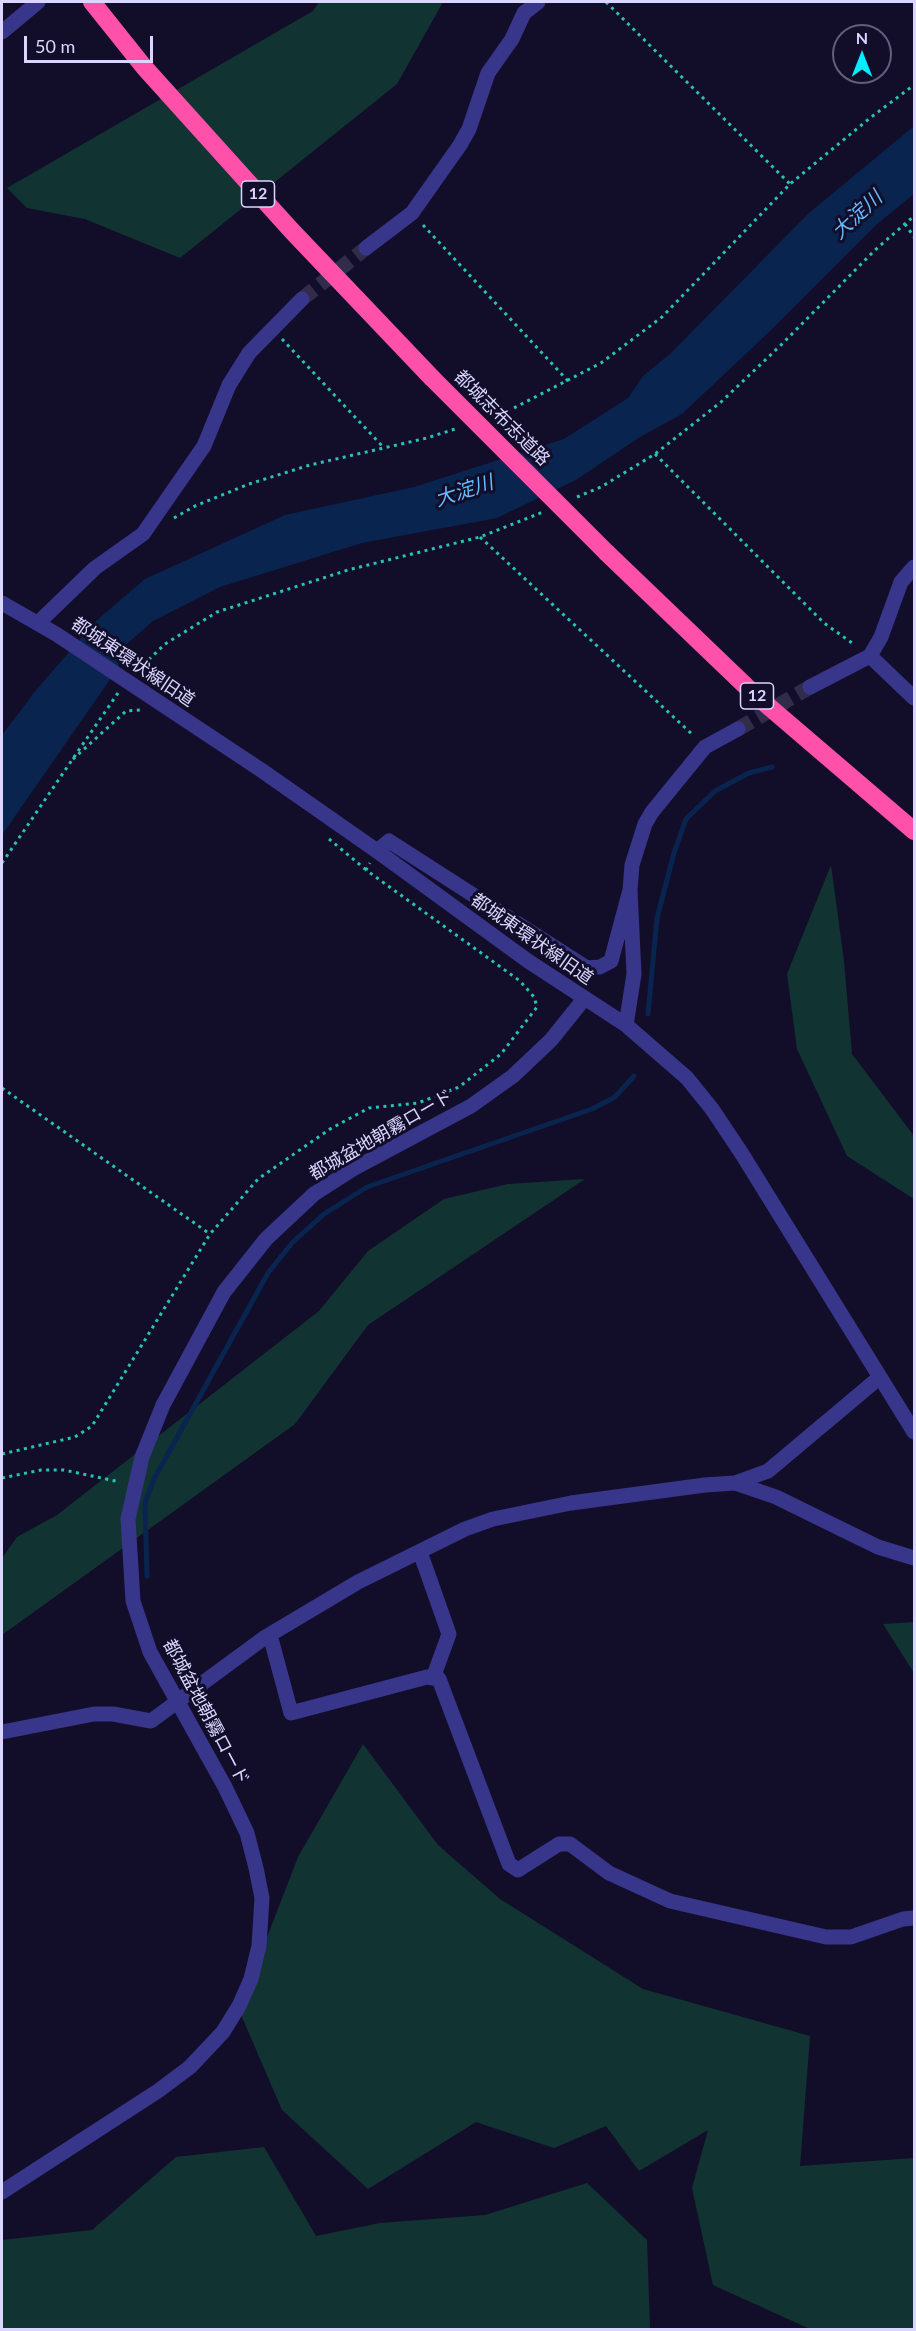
<!DOCTYPE html>
<meta charset="utf-8">
<style>
body{margin:0}
#map{position:relative;width:916px;height:2331px;overflow:hidden;background:#120e29;font-family:Lato,sans-serif}
canvas{display:block}
.frame{position:absolute;inset:0;border:3px solid #dad6ff;pointer-events:none}
.north{position:absolute;left:832px;top:24px;width:60px;height:60px;box-sizing:border-box;background:#120e29;border:2px solid #625e7f;border-radius:50%;rotate:0deg;font-size:16px;font-weight:700;line-height:24px;text-align:center;color:#dad6ff}
.north::after{content:'';display:block;margin:auto;width:21px;height:27px;background:#02edff;clip-path:polygon(50% 0,100% 100%,50% 72%,0 100%)}
.scale{position:absolute;left:24px;top:36px;width:129px;height:27px;box-sizing:border-box;border:3px solid #dad6ff;border-top:0;padding-left:8px;font-size:18px;line-height:21px;white-space:nowrap;color:#dad6ff;-webkit-text-stroke:4px #120e29;paint-order:stroke}
</style>
<div id="map">
<canvas width="916" height="2331"></canvas>
<div class="frame"></div>
<div class="north">N</div>
<div class="scale">50 m</div>
</div>
<script>
const context = document.querySelector('canvas').getContext('2d');
context.lineJoin = 'round';
function fill(path, color) { context.fillStyle = color; context.fill(path, 'evenodd'); }
const poly = rows => new Path2D(rows.map(r => 'M' + r).join(''));
function trace(path, color, width, dash) { context.strokeStyle = color; context.lineWidth = width; context.lineCap = dash ? 'butt' : 'round'; context.setLineDash(dash || []); context.stroke(path); }
function drawText(font, color, halo, rows, align = 'center') {
  context.font = font + ' Lato,"Noto Sans JP",sans-serif'; context.lineWidth = 6; context.setLineDash([]); context.textBaseline = 'middle'; context.strokeStyle = halo; context.fillStyle = color; for (const [text, x, y, turn = 0] of rows) {
    context.save(); context.translate(x, y); context.rotate((+turn || 0) * Math.PI / 180); context.textAlign = isNaN(turn) ? turn : align; if (halo) context.strokeText(text, 0, 0); context.fillText(text, 0, 0); context.restore();
  }
}
const green = poly([
 [319,2,443,2,397,84,180,258,85,219,27,208,7,188,313,11],
 [831,865,844,961,852,1054,914,1136,914,1199,847,1156,797,1049,787,974],
 [585,1179,368,1325,295,1424,2,1635,2,1558,17,1537,57,1515,319,1311,368,1251,444,1199,508,1184],
 [914,1622,914,1673,883,1624],
 [363,1744,438,1845,500,1899,643,1989,810,2036,800,2166,914,2158,914,2329,810,2329,713,2285,692,2188,708,2130,639,2171,606,2126,554,2148,476,2122,368,2189,282,2110,239,2010,298,1857],
 [264,2147,316,2236,380,2223,485,2215,587,2183,647,2240,650,2329,2,2329,2,2240,92,2230,176,2157]
]);
const water = poly([
 [914,126,914,194,876,225,768,333,682,414,640,437,576,480,497,518,362,543,220,587,153,621,121,649,118,668,2,835,2,735,37,689,96,621,145,579,285,515,414,487,564,439,628,398,643,376,671,353,809,213]
]);
const stream = poly([
 [648,1014,657,918,674,853,686,819,715,791,749,773,772,767],
 [147,1576,145,1503,154,1479,268,1273,292,1243,324,1214,367,1187,592,1109,615,1097,634,1076]
]);
const minorTunnel = poly([
 [302,299,366,248],
 [738,729,810,687]
]);
const path = poly([
 [606,2,790,184],
 [905,224,914,237],
 [423,225,568,381],
 [282,339,384,448],
 [493,416,510,410,601,363,662,317,790,184,870,118,914,85],
 [655,454,824,623,855,645],
 [577,497,601,487,655,454,721,402,781,345,875,250,914,216],
 [174,518,195,506,249,484,310,465,427,438,458,428],
 [480,537,694,736],
 [138,670,165,644,217,612,348,570,480,537,543,512],
 [118,693,72,760,126,711,140,710],
 [329,839,365,869],
 [2,863,72,760],
 [2,1088,210,1234],
 [2,1454,75,1437,92,1426,210,1234,258,1179,330,1129,369,1108,418,1103,459,1087,501,1054,537,1007,534,997,520,981,366,870,370,863],
 [2,1478,41,1470,64,1470,120,1482]
]);
const minor = poly([
 [2,32,38,2],
 [366,248,412,213,460,145,469,129,488,73,512,39,524,13,538,2],
 [2,603,56,634,261,770,377,851,528,961,626,1025,687,1078,712,1109,742,1154,914,1432],
 [38,623,95,568,143,534,204,446,229,385,249,353,302,299],
 [870,656,914,698],
 [810,687,870,656,881,637,901,582,914,567],
 [377,851,389,841,587,968,600,967,611,961,630,890],
 [626,1025,634,974,630,890,632,865,645,824,652,812,705,747,738,729],
 [735,1483,768,1471,880,1377],
 [420,1552,449,1634,433,1678],
 [270,1635,291,1713,427,1677,439,1679,509,1864,518,1870,559,1844,570,1844,609,1873,670,1901,826,1937,851,1937,903,1919,914,1918],
 [2,1732,94,1714,113,1714,151,1721,264,1638,358,1582,465,1529,493,1519,571,1503,705,1485,735,1483,776,1497,878,1547,914,1558],
 [2,2192,158,2091,190,2067,223,2032,239,2006,251,1979,259,1946,262,1898,256,1868,247,1833,225,1787,150,1652,133,1601,128,1519,142,1457,163,1405,224,1292,266,1239,314,1194,353,1169,471,1106,513,1076,551,1040,584,999]
]);
const highway = poly([
 [92,2,144,67,291,230,432,378],
 [607,553,753,693,914,831]
]);
const highwayBridge = poly([
 [432,378,607,553]
]);
const shields = [
 [258,194,33],
 [757,696,33]
];
const shieldNames = [
 ["12",258,194],
 ["12",757,696]
];
const streetNames = [
 ["都城志布志道路",502,418,45],
 ["都城東環状線旧道",133,662,34],
 ["都城東環状線旧道",532,939,35],
 ["都城盆地朝霧ロード",381,1135,-30],
 ["都城盆地朝霧ロード",206,1712,62]
];
const waterNames = [
 ["大淀川",857,215,-43],
 ["大淀川",464,491,-18]
];
fill(green, '#113432');
fill(water, '#09244e');
trace(stream, '#09244e', 5);
trace(minorTunnel, '#302c49', 15, [15, 8]);
trace(path, '#27c3b5', 3, [3, 4.5]);
trace(minor, '#37368b', 15);
trace(highway, '#ff51aa', 18);
trace(highwayBridge, '#ff51aa', 18);
for (const [x, y, w] of shields) { const box = new Path2D(); box.roundRect(x - w / 2, y - 13, w, 26, 4.5); context.fillStyle = '#120e29'; context.fill(box); trace(box, '#dad6ff', 1.5); }
drawText('bold 16px', '#dad6ff', null, shieldNames);
drawText('18px', '#dad6ff', '#120e29', streetNames);
drawText('italic 20px', '#64bcff', '#120e29', waterNames);
</script>
